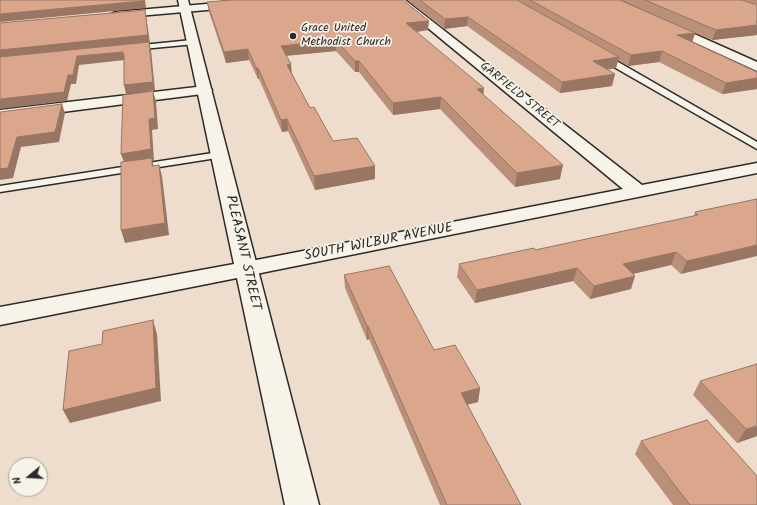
<!DOCTYPE html>
<style>
body{margin:0}
#map{position:relative;width:757px;height:505px;overflow:hidden;background:#eedccd;font-family:Kalam,sans-serif}
canvas{display:block}
.north{position:absolute;left:8px;top:457px;width:40px;height:40px;box-sizing:border-box;background:#f7f3e8;border:1px solid #a5a39c;border-radius:50%;rotate:252deg;font-size:11px;font-weight:700;line-height:16px;text-align:center;color:#2b2b2b}
.north::after{content:'';display:block;margin:auto;width:14px;height:18px;background:#2b2b2b;clip-path:polygon(50% 0,100% 100%,50% 72%,0 100%)}
</style>
<div id="map">
<canvas width="757" height="505"></canvas>
<div class="north">N</div>
</div>
<script>
const context = document.querySelector('canvas').getContext('2d');
context.lineJoin = 'round';
const poly = rows => new Path2D(rows.map(r => 'M' + r).join(''));
function trace(path, color, width, dash) { context.strokeStyle = color; context.lineWidth = width; context.lineCap = dash ? 'butt' : 'round'; context.setLineDash(dash || []); context.stroke(path); }
function fill(path, color) { context.fillStyle = color; context.fill(path, 'evenodd'); }
function drawText(font, color, halo, rows, align = 'center') {
  context.font = font + ' Kalam,sans-serif'; context.lineWidth = 3.5; context.setLineDash([]); context.textBaseline = 'middle'; context.strokeStyle = halo; context.fillStyle = color; for (const [text, x, y, turn = 0] of rows) {
    context.save(); context.translate(x, y); context.rotate((+turn || 0) * Math.PI / 180); context.textAlign = isNaN(turn) ? turn : align; if (halo) context.strokeText(text, 0, 0); context.fillText(text, 0, 0); context.restore();
  }
}
const service = poly([
 [192,40,196,42,195,44,132,50,128,48,132,46,192,40],
 [600,55,606,55,757,142,757,149,600,59,600,55],
 [219,152,224,155,223,157,0,192,0,186,219,152]
]);
const minor = poly([
 [252,0,292,0,287,3,115,18,110,15,115,12,252,0],
 [394,0,405,0,642,185,757,163,757,173,246,276,238,274,235,269,238,264,246,262,623,189,394,0],
 [605,0,618,0,757,62,757,71,606,2,605,0],
 [205,86,210,87,212,90,210,93,0,120,0,110,205,86]
]);
const secondary = poly([
 [178,0,188,0,319,505,285,505,237,278,0,325,0,307,234,264,178,0]
]);
const wall = poly([
 [220,0,403,0,428,30,417,32,483,95,560,179,515,187,440,109,393,115,359,72,355,72,336,51,286,56,292,74,310,108,333,141,375,166,375,179,315,190,288,131,282,132,259,79,258,79,249,60,226,63,209,12,207,2,220,1],
 [407,0,620,0,691,31,622,0,757,0,757,35,712,40,695,33,692,42,757,72,757,89,722,94,659,62,628,66,618,60,616,68,607,70,612,86,560,93,467,26,444,29],
 [757,199,681,274,671,265,633,274,631,289,590,299,573,281,475,303,457,277,459,264,535,250,694,216,695,212],
 [344,275,480,388,478,402,467,404,521,505,440,505,369,339,367,340,345,288],
 [700,381,757,436,737,443,693,395],
 [641,441,757,505,673,505,635,454]
]);
const shadedWall = poly([
 [144,0,145,0,146,8,0,22,0,14],
 [145,10,150,43,149,43,151,50,155,90,126,94,124,85,149,43,0,58,0,50],
 [468,17,467,26,444,29,445,19],
 [429,21,428,30,406,33,406,23],
 [757,22,757,35,712,40,716,30],
 [695,33,692,43,677,35],
 [336,40,336,51,282,56,281,46],
 [248,49,249,60,226,63,224,52],
 [662,51,659,62,628,66,631,55],
 [123,52,125,60,79,65,76,84,71,84,67,101,0,109,0,99,68,75,77,56],
 [619,57,616,68,590,72,593,61],
 [355,61,359,61,359,72,355,72],
 [291,64,292,75,287,65],
 [256,68,258,68,259,79,258,79],
 [615,74,612,86,560,93,562,82],
 [757,78,757,89,722,94,726,83],
 [484,88,483,100,477,89],
 [153,91,156,101,158,129,152,130,154,161,152,161,155,169,125,165,121,154,149,119],
 [441,97,440,109,393,115,393,103],
 [62,104,65,113,59,142,21,147,13,178,0,180,0,169,17,137],
 [287,119,288,131,282,132,281,120],
 [159,165,162,176,169,235,125,243,121,230],
 [563,165,560,179,515,187,517,173],
 [375,166,375,179,315,190,314,176],
 [757,245,757,256,681,274,687,261],
 [676,252,671,265,619,277,623,264],
 [577,268,573,281,475,303,477,290],
 [635,276,631,289,590,299,594,286],
 [153,320,157,334,161,401,70,423,63,410],
 [367,326,368,326,369,339,367,340],
 [480,388,478,402,459,407,461,393],
 [757,426,757,436,737,443,746,429]
]);
const building = poly([
 [0,0,144,0,144,1,0,14,0,0],
 [232,0,403,0,429,21,406,23,484,88,477,89,563,165,517,173,441,97,393,103,359,61,355,61,336,40,281,46,291,64,287,65,310,108,314,107,333,141,357,138,375,166,314,176,287,119,281,120,258,68,256,68,248,49,224,52,207,2,232,0],
 [420,0,517,0,619,57,593,61,615,74,562,82,468,17,445,19,420,0],
 [530,0,620,0,695,33,677,35,757,72,757,78,726,83,662,51,631,55,530,0],
 [645,0,742,0,757,5,757,22,756,22,757,22,757,25,716,30,645,0],
 [145,10,148,35,0,50,0,23,145,10],
 [149,42,153,82,124,85,124,55,123,52,77,56,73,75,68,75,64,92,0,99,0,57,149,42],
 [153,91,155,118,149,119,151,149,121,154,123,95,153,91],
 [62,104,55,132,17,137,8,168,0,169,0,112,62,104],
 [152,158,152,166,159,165,165,223,121,230,121,162,152,158],
 [757,199,757,245,687,261,676,252,623,264,635,276,594,286,577,268,477,290,459,264,534,248,535,250,698,215,695,212,757,199],
 [389,266,434,350,455,345,480,388,461,393,521,505,447,505,368,326,367,326,344,275,389,266],
 [153,320,156,388,63,410,69,351,102,344,103,331,153,320],
 [757,364,757,426,746,429,700,381,757,364],
 [707,420,757,476,757,505,690,505,641,441,707,420]
]);
const markers = [
 [293,36,4,"#2b2b2b"]
];
const farPoinames = [
 ["Grace United",301,29],
 ["Methodist Church",301,43]
];
const farStreetnames = [
 ["GARFIELD STREET",519,96,39]
];
const streetNames = [
 ["SOUTH WILBUR AVENUE",379,243,-11],
 ["PLEASANT STREET",242,253,77]
];
trace(service, '#2b2b2b', 3);
trace(minor, '#2b2b2b', 3);
trace(secondary, '#2b2b2b', 3);
fill(service, '#f7f3e8');
fill(minor, '#f7f3e8');
fill(secondary, '#f7f3e8');
fill(wall, '#bb9079');
fill(shadedWall, '#997563');
fill(building, '#daa78d');
trace(building, '#997563', 1);
for (const [x, y, r, color] of markers) { const dot = new Path2D(); dot.arc(x, y, r, 0, 2 * Math.PI); context.fillStyle = color; context.fill(dot); trace(dot, '#f7f3e8', 1.5); }
drawText('12px', '#2b2b2b', '#f7f3e8', farPoinames, 'left');
drawText('12px', '#2b2b2b', '#f7f3e8', farStreetnames);
drawText('14px', '#2b2b2b', '#f7f3e8', streetNames);
</script>
